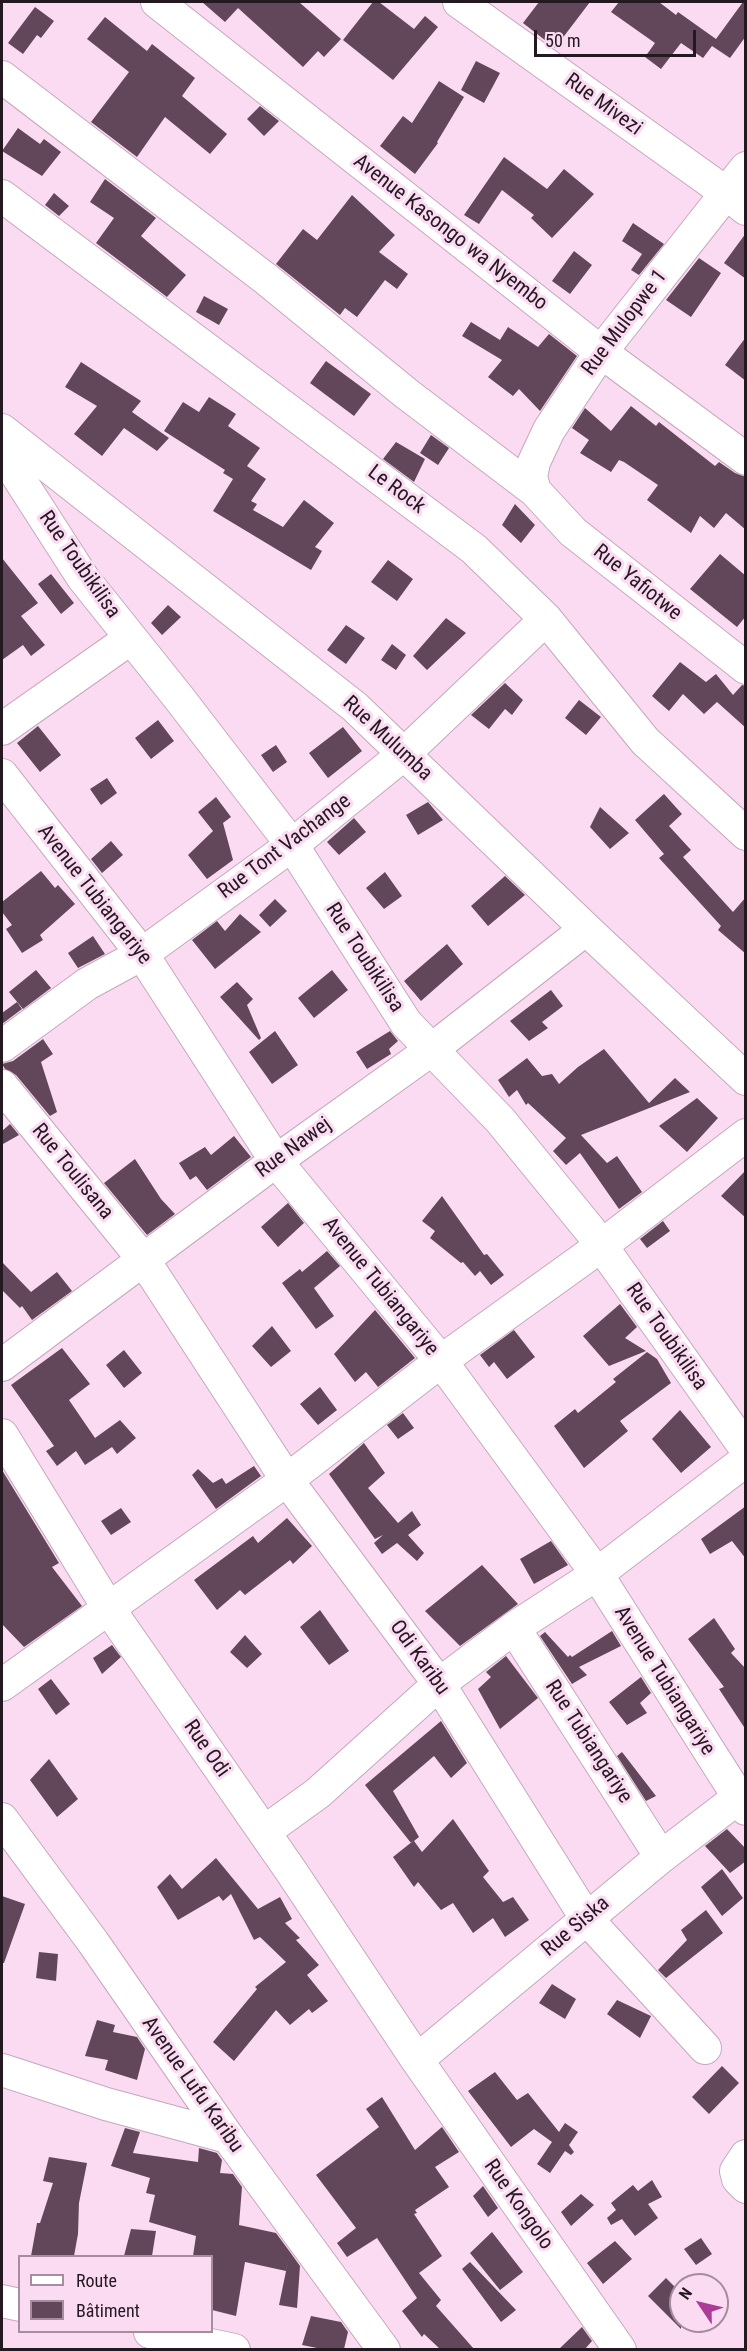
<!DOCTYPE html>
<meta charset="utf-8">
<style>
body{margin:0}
#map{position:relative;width:747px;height:2351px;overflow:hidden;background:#fbdbf2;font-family:"Roboto Condensed",sans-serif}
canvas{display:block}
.frame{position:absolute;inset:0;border:3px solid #241921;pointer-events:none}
.legend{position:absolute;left:18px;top:2255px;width:195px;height:78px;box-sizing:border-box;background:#fbdbf2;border:2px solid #a58d9e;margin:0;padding:8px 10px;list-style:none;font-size:18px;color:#241921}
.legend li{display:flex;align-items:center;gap:12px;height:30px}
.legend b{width:30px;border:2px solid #a58d9e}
.north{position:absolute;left:669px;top:2273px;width:60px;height:60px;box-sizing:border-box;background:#fbdbf2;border:2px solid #a58d9e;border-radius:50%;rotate:305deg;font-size:16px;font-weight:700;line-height:24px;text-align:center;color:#241921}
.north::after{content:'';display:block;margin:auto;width:21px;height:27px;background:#ab3b97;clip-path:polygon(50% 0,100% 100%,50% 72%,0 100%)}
.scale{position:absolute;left:534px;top:30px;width:162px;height:27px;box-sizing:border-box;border:3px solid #241921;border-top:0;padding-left:8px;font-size:18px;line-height:21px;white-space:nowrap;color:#241921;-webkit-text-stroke:4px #fbdbf2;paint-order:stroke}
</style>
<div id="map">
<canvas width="747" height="2351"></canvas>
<div class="frame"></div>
<ul class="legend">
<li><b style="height:8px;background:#fff"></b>Route</li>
<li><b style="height:16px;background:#62475b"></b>Bâtiment</li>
</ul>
<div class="north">N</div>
<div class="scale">50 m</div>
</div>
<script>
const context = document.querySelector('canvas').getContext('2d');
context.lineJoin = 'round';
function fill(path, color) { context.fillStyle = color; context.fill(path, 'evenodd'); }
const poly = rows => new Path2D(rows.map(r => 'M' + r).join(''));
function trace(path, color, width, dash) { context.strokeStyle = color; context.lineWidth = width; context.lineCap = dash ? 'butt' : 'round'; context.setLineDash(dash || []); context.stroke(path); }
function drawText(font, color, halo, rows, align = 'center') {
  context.font = font + ' "Roboto Condensed",sans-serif'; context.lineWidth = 6; context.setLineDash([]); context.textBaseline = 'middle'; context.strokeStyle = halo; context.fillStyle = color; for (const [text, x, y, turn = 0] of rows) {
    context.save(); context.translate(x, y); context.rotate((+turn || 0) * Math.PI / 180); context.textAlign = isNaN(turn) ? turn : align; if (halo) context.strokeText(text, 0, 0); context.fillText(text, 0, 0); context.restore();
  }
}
const building = poly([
 [202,2,299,2,341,39,324,57,318,51,303,67,238,8,225,22],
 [373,2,379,2,414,29,425,16,438,27,393,80,343,40],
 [539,2,590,2,555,48,523,23],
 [619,2,659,2,676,15,678,12,716,39,743,2,746,2,746,36,730,58,712,46,703,58,681,43,661,69,645,57,655,43,611,12],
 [35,7,54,21,41,38,37,35,23,54,8,43],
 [105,17,147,51,152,44,195,78,182,96,227,134,210,154,165,117,137,157,91,122,129,72,87,39],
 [476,61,500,73,484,103,461,90],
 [439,81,464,97,437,142,438,143,415,174,380,146,403,116,412,123],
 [260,106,279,121,264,136,247,119],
 [18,128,40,144,44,139,61,152,42,176,2,151],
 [504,157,547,189,564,169,594,194,552,238,531,218,534,215,502,190,479,224,464,215],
 [105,179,156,218,141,236,186,275,167,297,96,243,114,218,90,202],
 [54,193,69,206,59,216,45,205],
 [352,195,395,235,379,252,408,274,397,289,385,280,357,317,345,308,340,315,276,264,303,229,317,240],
 [633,223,664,244,639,275,631,270,642,254,622,241],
 [746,233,746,279,724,263],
 [574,251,592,265,570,294,552,281],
 [699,258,721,273,691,317,666,300],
 [204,296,228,309,219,325,196,312],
 [471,322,500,340,508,327,538,347,549,334,577,356,540,411,519,389,513,396,488,377,502,360,462,336],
 [746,337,746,381,725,365],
 [326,361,371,394,354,416,310,383],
 [81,362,141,401,132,412,169,438,157,451,124,428,102,456,74,434,97,406,65,387],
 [209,397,236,414,228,426,260,448,247,466,266,479,251,501,257,504,253,510,283,527,304,500,334,523,315,547,322,551,311,570,213,511,233,479,223,473,225,470,164,431,183,402,199,412],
 [631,406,656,426,659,422,715,466,719,462,735,473,746,477,746,530,726,513,714,528,700,516,691,533,647,500,658,485,624,462,619,460,611,472,580,453,589,440,572,428,585,408,611,431],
 [431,435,449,448,438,465,420,453],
 [396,442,425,459,414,482,383,459],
 [515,504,535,525,521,543,502,525],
 [720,554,746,576,746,616,737,627,690,589],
 [2,558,38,603,21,616,45,645,31,656,23,645,2,660],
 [388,560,413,579,397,601,371,582],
 [51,574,74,603,61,614,38,584],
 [168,605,181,617,162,635,151,623],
 [446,618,466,633,427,670,413,656],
 [346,625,365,638,346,664,327,650],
 [392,644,406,655,396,670,381,660],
 [680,662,706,682,716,674,733,695,742,685,746,686,746,728,717,702,704,714,683,694,669,711,652,696],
 [505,683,523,700,512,715,505,709,489,729,471,715],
 [579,700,601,717,586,735,565,718],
 [158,720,174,741,151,759,135,738],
 [38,726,61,755,40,772,17,743],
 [343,727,362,751,328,778,309,753],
 [276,745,287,762,273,772,261,755],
 [107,778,117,793,101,805,90,789],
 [664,794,682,814,669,826,691,850,683,857,733,912,746,897,746,954,718,930,721,926,659,858,664,854,635,820],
 [216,797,231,817,223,823,233,860,207,879,188,855,213,831,198,812],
 [428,802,443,820,418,835,406,815],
 [600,807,629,833,610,849,590,827],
 [354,818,366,832,339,855,327,842],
 [111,841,123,855,102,873,91,859],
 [41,871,55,888,58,885,75,904,40,935,43,940,22,953,6,929,12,925,2,912,2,902],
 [385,872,402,896,384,909,366,888],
 [505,876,525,895,488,926,471,906],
 [275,899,287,911,270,927,259,915],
 [240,914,261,932,215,969,192,940,217,921,225,931],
 [93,936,105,954,78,968,68,953],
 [447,944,463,964,421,1001,404,981],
 [36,970,51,988,23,1009,9,992],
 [332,970,348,990,314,1018,298,998],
 [237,982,253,999,247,1005,261,1038,259,1040,220,997],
 [551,990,563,1006,542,1022,548,1028,529,1041,510,1021],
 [17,1002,22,1009,2,1024,2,1013],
 [275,1031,298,1065,272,1084,249,1052],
 [390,1031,398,1041,389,1049,391,1054,367,1069,356,1052],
 [43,1039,53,1054,41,1062,57,1112,50,1116,16,1075,5,1069,2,1064,13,1061],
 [604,1049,649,1103,675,1078,690,1092,581,1135,607,1163,617,1156,642,1192,619,1209,580,1153,566,1165,553,1151,566,1138,528,1103,526,1105,517,1090,509,1097,498,1080,527,1058,542,1076,552,1074,559,1084,578,1067],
 [697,1098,718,1118,687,1152,659,1126],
 [10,1124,19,1135,3,1144,2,1131],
 [234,1136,251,1157,207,1190,196,1176,190,1180,179,1163,205,1147,211,1155],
 [135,1159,161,1199,175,1214,147,1235,104,1183],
 [746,1170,746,1218,721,1196],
 [442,1196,484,1255,487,1254,504,1275,491,1285,480,1271,475,1276,463,1262,461,1263,430,1238,435,1231,422,1221],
 [288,1203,304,1223,278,1247,261,1227],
 [663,1221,670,1231,647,1248,640,1239],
 [327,1251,340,1266,314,1288,334,1316,316,1329,282,1283,300,1269,302,1272],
 [2,1262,31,1292,57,1272,72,1291,32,1320,22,1306,20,1308,2,1290],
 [620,1304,637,1327,625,1338,646,1351,609,1366,583,1336],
 [375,1310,415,1358,378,1387,366,1372,355,1382,334,1354],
 [272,1326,291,1351,271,1367,252,1346],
 [514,1330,535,1357,507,1379,494,1362,489,1367,480,1355],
 [62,1348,90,1384,69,1400,95,1438,120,1420,136,1438,117,1454,112,1447,85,1465,76,1451,57,1466,46,1451,54,1446,11,1385],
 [124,1350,142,1373,124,1388,106,1365],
 [647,1352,657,1359,671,1383,620,1421,628,1431,584,1468,554,1426,575,1409,578,1413,616,1382,613,1379],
 [320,1387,337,1410,318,1425,300,1404],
 [680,1410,711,1447,681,1473,652,1439],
 [403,1413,414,1428,398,1439,387,1425],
 [364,1443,385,1473,368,1488,398,1523,412,1511,421,1525,408,1535,424,1553,417,1561,397,1543,382,1554,374,1543,383,1535,375,1539,329,1474],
 [254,1466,261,1476,216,1509,192,1475,198,1469,213,1483,222,1478,226,1484],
 [2,1470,59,1563,52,1567,82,1606,24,1647,2,1624],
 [746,1506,746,1559,732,1541,710,1554,701,1539],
 [121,1508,131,1522,111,1535,101,1521],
 [287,1518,312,1546,293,1564,290,1560,245,1595,240,1590,217,1610,194,1580,253,1536,258,1543],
 [551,1541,568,1565,534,1584,520,1559],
 [482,1565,518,1604,460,1646,425,1611],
 [320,1610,349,1651,329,1665,300,1627],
 [714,1618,735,1649,731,1653,746,1669,746,1730,719,1689,724,1687,688,1639],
 [612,1631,621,1646,579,1667,587,1675,572,1684,540,1636,545,1632,568,1657,570,1655,572,1657],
 [245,1635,262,1654,247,1668,230,1652],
 [112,1645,121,1657,102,1674,93,1658],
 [506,1656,538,1698,500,1729,478,1689,491,1677,486,1672],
 [641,1677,651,1693,640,1703,647,1713,627,1725,609,1702],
 [51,1679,70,1704,56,1715,38,1689],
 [441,1721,467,1763,451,1778,434,1756,393,1791,419,1837,414,1841,422,1852,453,1819,489,1871,483,1877,503,1902,513,1897,529,1920,505,1937,493,1918,473,1933,453,1903,441,1910,418,1882,414,1887,393,1857,413,1841,411,1843,365,1785],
 [622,1752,656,1796,646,1801,617,1756],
 [49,1759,78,1799,57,1817,30,1780],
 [727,1829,746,1849,746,1861,730,1873,705,1846],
 [216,1858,258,1909,280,1897,292,1919,285,1923,300,1938,296,1940,319,1965,307,1975,328,2001,312,2013,309,2009,290,2025,276,2010,234,2061,213,2042,257,1989,255,1987,286,1962,260,1937,254,1940,231,1894,223,1901,219,1896,178,1920,157,1887,170,1874,182,1889],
 [722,1869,743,1898,722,1916,701,1887],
 [2,1896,25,1904,4,1963,2,1963],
 [706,1910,723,1933,666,1978,658,1970,687,1940,681,1930],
 [39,1952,58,1954,56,1981,36,1978],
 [552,1984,576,1999,565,2019,539,2003],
 [617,2000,651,2016,640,2038,607,2014],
 [97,2020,115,2025,113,2032,137,2037,145,2049,137,2080,105,2070,108,2060,85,2056],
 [722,2066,739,2083,709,2114,692,2097],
 [495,2072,517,2100,528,2093,559,2132,565,2123,578,2132,569,2145,574,2152,571,2155,565,2151,550,2173,537,2164,552,2142,534,2129,511,2147,468,2091],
 [382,2097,415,2150,442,2127,459,2152,435,2167,449,2187,415,2210,417,2213,414,2214,442,2256,419,2273,441,2300,436,2306,474,2349,440,2349,424,2334,422,2337,402,2311,417,2298,377,2238,347,2257,337,2243,356,2228,316,2175,379,2127,366,2109],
 [125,2128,140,2132,133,2153,198,2162,199,2148,217,2153,222,2160,220,2173,233,2174,242,2187,239,2225,276,2233,290,2252,286,2271,245,2262,236,2316,212,2310,212,2256,193,2256,196,2236,149,2222,155,2195,146,2193,150,2178,111,2166],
 [49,2157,87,2163,79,2203,78,2234,74,2256,31,2256,37,2223,40,2223,53,2183,43,2181],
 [652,2180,662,2197,648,2204,658,2218,635,2236,622,2219,611,2225,607,2218,616,2210,611,2203,633,2185,638,2191],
 [483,2186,498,2208,488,2217,473,2196],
 [581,2194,594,2205,571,2226,561,2212],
 [131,2229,156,2231,152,2256,124,2256],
 [492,2232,523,2272,500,2290,470,2253],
 [701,2238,712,2254,696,2265,684,2249],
 [615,2241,632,2259,603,2284,587,2263],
 [290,2252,300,2266,297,2308,279,2305],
 [470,2262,516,2310,501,2322,462,2269],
 [666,2278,681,2293,681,2329,648,2296],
 [311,2316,341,2322,348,2332,344,2349,322,2349,302,2345],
 [582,2327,592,2341,585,2349,559,2349]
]);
const minor = poly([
 [157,2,601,352,746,459],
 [459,2,725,192,746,209],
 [2,77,266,279,407,394,535,491,573,532,746,668],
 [2,196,474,549,546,619,645,741,746,834],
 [2,430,355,707,586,929,746,1079],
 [2,452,83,578,179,698,292,845,406,1023,500,1120,590,1230,746,1449],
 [535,491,531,477,534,462,549,430,601,352,746,168],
 [2,729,131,638],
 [2,775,142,954,276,1161,441,1361,597,1574,746,1809],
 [2,1046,87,984,142,954,292,845,404,754,546,619],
 [2,1086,143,1259,287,1480,439,1684,586,1918,705,2048],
 [2,1365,276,1161,431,1050,586,929],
 [2,1435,109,1609,291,1871,417,2060,620,2350],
 [514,1628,661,1857],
 [2,1685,287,1480,441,1361,601,1246,746,1135],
 [2,1819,93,1942,228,2137,384,2350],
 [264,1832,318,1793,439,1684,514,1628,597,1574,746,1460],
 [417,2060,661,1857,738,1798],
 [2,2070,106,2104,228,2137],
 [746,2156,736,2171,738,2179,746,2187],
 [2,2301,20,2305],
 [150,2332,234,2350]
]);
const streetNames = [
 ["Rue Mivezi",603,105,36],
 ["Avenue Kasongo wa Nyembo",450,233,38],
 ["Rue Mulopwe 1",625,323,-53],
 ["Le Rock",396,490,37],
 ["Rue Toubikilisa",79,565,55],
 ["Rue Yafiotwe",637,583,39],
 ["Rue Mulumba",387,739,43],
 ["Rue Tont Vachange",285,847,-37],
 ["Avenue Tubiangariye",94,895,52],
 ["Rue Toubikilisa",364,958,57],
 ["Rue Nawej",294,1148,-36],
 ["Rue Toulisana",72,1172,51],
 ["Avenue Tubiangariye",380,1287,51],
 ["Rue Toubikilisa",666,1337,55],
 ["Odi Karibu",419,1658,54],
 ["Avenue Tubiangariye",664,1681,58],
 ["Rue Tubiangariye",588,1742,57],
 ["Rue Odi",206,1749,55],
 ["Rue Siska",576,1927,-40],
 ["Avenue Lufu Karibu",192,2085,55],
 ["Rue Kongolo",518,2205,55]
];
fill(building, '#62475b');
trace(minor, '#c6a7bd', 34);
trace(minor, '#fff', 32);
drawText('21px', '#241921', '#fbdbf2', streetNames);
</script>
